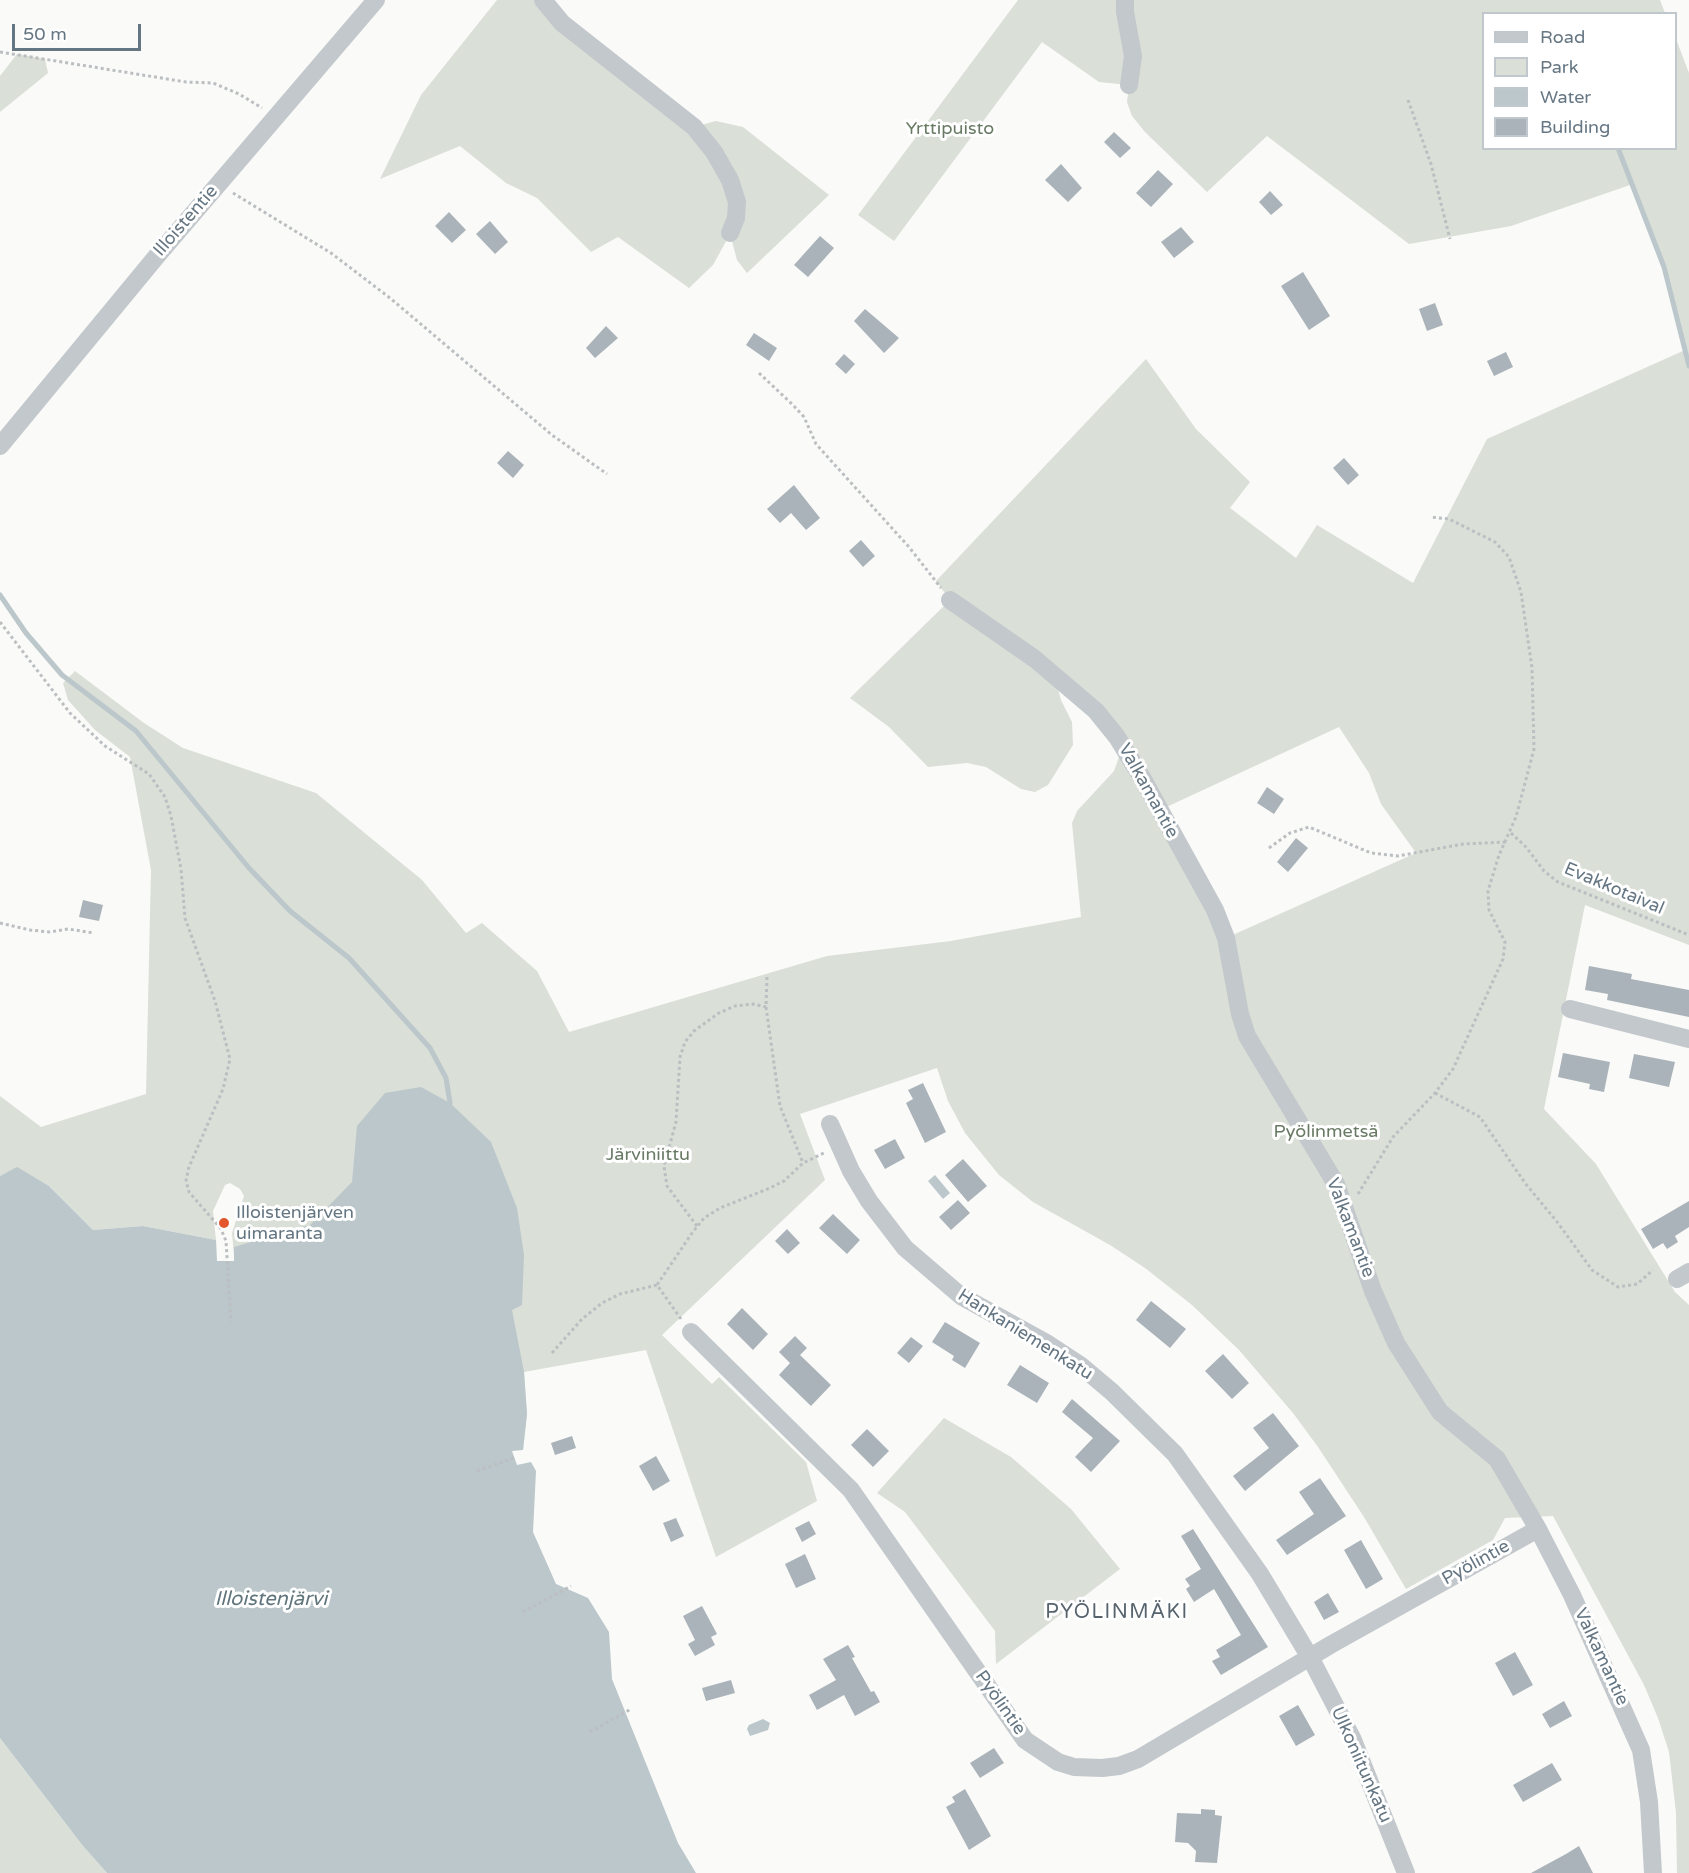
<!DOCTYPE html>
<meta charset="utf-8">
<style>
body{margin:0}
#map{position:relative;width:1689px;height:1873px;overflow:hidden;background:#fafaf8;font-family:"Varela Round",sans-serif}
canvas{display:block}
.legend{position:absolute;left:1482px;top:12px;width:195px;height:138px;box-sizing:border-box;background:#fff;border:2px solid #c1c8cd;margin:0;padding:8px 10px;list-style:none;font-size:18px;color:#657683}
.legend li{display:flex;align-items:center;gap:12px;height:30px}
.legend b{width:30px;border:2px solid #c1c8cd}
.scale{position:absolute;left:12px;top:24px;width:129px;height:27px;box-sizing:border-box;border:3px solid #657683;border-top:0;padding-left:8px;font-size:18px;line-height:21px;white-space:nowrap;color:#657683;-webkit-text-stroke:4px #fff;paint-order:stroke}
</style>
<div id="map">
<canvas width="1689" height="1873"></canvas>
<ul class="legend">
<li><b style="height:8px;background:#c3c8cc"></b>Road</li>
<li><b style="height:16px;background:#dadfd7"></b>Park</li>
<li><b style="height:16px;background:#bbc7cb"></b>Water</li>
<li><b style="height:16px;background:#aab3b9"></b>Building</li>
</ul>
<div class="scale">50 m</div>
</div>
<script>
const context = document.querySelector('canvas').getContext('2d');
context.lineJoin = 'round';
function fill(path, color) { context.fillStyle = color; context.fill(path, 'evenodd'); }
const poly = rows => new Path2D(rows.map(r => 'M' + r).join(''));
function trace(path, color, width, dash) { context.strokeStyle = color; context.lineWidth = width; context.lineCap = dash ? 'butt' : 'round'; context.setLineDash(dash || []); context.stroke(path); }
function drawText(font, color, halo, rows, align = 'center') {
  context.font = font + ' "Varela Round",sans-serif'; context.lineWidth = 6; context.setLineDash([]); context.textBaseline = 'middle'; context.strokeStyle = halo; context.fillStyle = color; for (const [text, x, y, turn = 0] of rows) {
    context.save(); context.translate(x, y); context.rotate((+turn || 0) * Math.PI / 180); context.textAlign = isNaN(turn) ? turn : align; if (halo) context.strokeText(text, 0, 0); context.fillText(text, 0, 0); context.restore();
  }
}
const green = poly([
 [497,0,543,0,694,127,716,121,743,127,829,195,747,273,737,260,730,234,713,265,689,288,618,237,591,252,537,198,506,183,460,146,380,179,421,95],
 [1018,0,1660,0,1665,13,1484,14,1484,148,1676,148,1676,39,1689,73,1689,945,1585,905,1544,1109,1596,1164,1675,1292,1689,1305,1689,1873,1677,1873,1676,1813,1669,1752,1658,1718,1644,1685,1553,1516,1505,1518,1493,1540,1406,1589,1364,1517,1318,1447,1293,1413,1239,1350,1192,1305,1145,1268,1110,1245,1033,1202,999,1175,965,1133,948,1101,937,1068,800,1114,825,1180,662,1335,712,1384,719,1377,806,1462,817,1501,716,1557,646,1350,524,1372,527,1414,523,1450,238,1301,232,1233,244,1196,240,1189,230,1183,225,1185,213,1211,216,1240,143,1226,93,1230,49,1186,17,1168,0,1176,0,1096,41,1127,146,1094,151,870,130,757,95,730,68,700,63,683,75,671,144,723,183,748,316,793,422,880,466,933,482,923,537,971,569,1032,827,956,951,941,1081,917,1072,823,1077,811,1114,771,1120,754,1117,737,1054,675,1061,700,1072,722,1073,745,1048,785,1035,792,1021,789,986,767,967,763,928,767,889,727,850,698,950,600,936,581,1146,359,1196,429,1250,482,1230,508,1296,558,1317,525,1413,583,1487,439,1685,350,1664,267,1633,184,1511,226,1409,244,1267,136,1207,192,1145,132,1132,116,1127,102,1129,85,1099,82,1042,42,894,241,858,215],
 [1339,727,1369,773,1381,804,1416,853,1226,938,1160,810],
 [17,54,45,59,48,73,0,112,0,76],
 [944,1418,1011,1457,1071,1509,1120,1569,996,1664,995,1631,905,1512,877,1493],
 [0,1738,83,1846,107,1873,0,1873]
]);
const water = poly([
 [421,1087,450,1103,491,1142,517,1208,524,1255,522,1305,512,1310,524,1372,527,1414,523,1450,512,1451,517,1465,531,1462,536,1471,533,1532,556,1584,588,1598,609,1632,612,1679,678,1843,696,1873,107,1873,83,1846,0,1738,0,1176,17,1167,49,1186,93,1230,143,1226,216,1240,217,1261,234,1261,234,1247,310,1225,352,1182,357,1126,385,1093],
 [935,1175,950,1193,943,1199,928,1181],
 [763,1719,770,1723,768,1730,750,1736,747,1729,749,1725]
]);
const stream = poly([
 [1618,148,1664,267,1689,366],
 [0,595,26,633,62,675,136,731,249,868,290,911,349,958,430,1048,446,1078,450,1103]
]);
const building = poly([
 [1114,132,1131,148,1120,158,1104,142],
 [1061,164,1082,188,1068,202,1045,180],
 [1158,170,1173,184,1151,207,1136,193],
 [1270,191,1283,205,1271,215,1259,202],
 [449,212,466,230,452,243,435,226],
 [490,221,508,242,495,254,476,234],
 [1181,227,1194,242,1174,258,1161,242],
 [820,236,834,248,808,277,794,265],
 [1303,272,1330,316,1309,330,1281,286],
 [1435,303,1443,325,1427,331,1419,309],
 [865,309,899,338,884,353,854,321],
 [606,326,618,338,595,358,586,348],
 [754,333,777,348,769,361,746,345],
 [1506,352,1513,367,1494,376,1487,361],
 [844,354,855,364,846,374,835,364],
 [508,451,524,465,513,478,497,463],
 [1344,458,1359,475,1348,485,1333,468],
 [794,485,820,518,806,530,791,513,780,523,767,509],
 [861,540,875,556,863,567,849,551],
 [1267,787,1284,799,1274,814,1257,803],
 [1296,838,1308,848,1288,872,1277,862],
 [83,900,103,905,99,921,79,917],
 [1589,966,1632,974,1631,979,1689,990,1689,1017,1607,1000,1608,994,1585,990],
 [1563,1053,1610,1062,1604,1092,1589,1089,1590,1084,1558,1077],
 [1634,1054,1675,1062,1669,1087,1629,1078],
 [923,1083,946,1132,925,1143,906,1103,913,1099,908,1090],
 [895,1139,905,1158,885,1169,874,1150],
 [963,1159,987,1186,968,1202,945,1175],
 [958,1200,970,1213,951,1230,939,1217],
 [1689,1201,1689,1227,1675,1236,1678,1242,1667,1249,1663,1243,1653,1249,1641,1229],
 [833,1214,860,1240,847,1254,819,1228],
 [787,1229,800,1243,788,1254,775,1241],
 [1151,1301,1186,1329,1170,1348,1136,1320],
 [742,1308,768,1334,753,1350,727,1324],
 [945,1322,980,1343,965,1368,952,1360,954,1356,932,1342],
 [795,1336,807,1348,800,1355,831,1385,811,1406,779,1375,790,1363,779,1352],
 [911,1337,923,1346,909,1363,897,1353],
 [1223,1354,1249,1383,1232,1399,1205,1371],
 [1020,1365,1049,1383,1037,1403,1007,1385],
 [1072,1399,1120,1441,1091,1472,1075,1457,1093,1438,1062,1412],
 [1273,1413,1299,1446,1245,1491,1233,1476,1269,1448,1253,1428],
 [867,1429,889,1451,873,1467,851,1445],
 [572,1436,576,1448,555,1455,551,1443],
 [656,1456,670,1481,653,1491,639,1466],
 [1320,1478,1346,1516,1287,1555,1276,1540,1314,1514,1299,1492],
 [676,1518,684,1536,671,1542,663,1523],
 [809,1521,816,1534,802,1542,795,1528],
 [1193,1529,1268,1647,1221,1675,1212,1661,1220,1657,1216,1650,1241,1635,1214,1589,1194,1602,1186,1589,1190,1586,1185,1579,1201,1569,1181,1536],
 [1361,1540,1383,1579,1366,1589,1344,1550],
 [805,1554,816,1579,796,1588,785,1564],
 [1328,1593,1339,1612,1324,1620,1314,1602],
 [702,1606,717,1634,711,1637,715,1645,695,1656,688,1644,695,1640,683,1616],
 [848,1645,855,1657,852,1658,871,1692,874,1691,880,1702,855,1716,844,1695,817,1710,809,1695,836,1680,823,1659],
 [1515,1652,1533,1685,1513,1696,1495,1663],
 [731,1680,735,1693,706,1701,702,1688],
 [1564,1701,1572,1716,1550,1728,1542,1714],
 [1298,1705,1315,1735,1296,1746,1279,1716],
 [994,1748,1004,1763,980,1778,970,1763],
 [1552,1763,1562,1780,1523,1802,1513,1785],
 [965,1789,991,1836,969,1850,946,1807,955,1802,952,1797],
 [1201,1809,1215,1810,1215,1815,1222,1816,1217,1863,1195,1862,1196,1851,1188,1843,1175,1842,1177,1813,1201,1814],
 [1579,1846,1593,1873,1531,1873,1566,1854]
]);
const path = poly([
 [0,52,186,82,213,83,239,94,262,108],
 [1408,100,1431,164,1450,239],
 [233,193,331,253,390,298,552,435,607,474],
 [759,373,793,405,804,417,816,444,909,547,941,588],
 [0,622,70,713,105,746,149,774,165,797,171,816,181,869,185,918,215,1001,230,1059,223,1089,189,1167,186,1180,189,1192,221,1229,226,1241,231,1322],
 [1511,833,1526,847,1544,871,1558,882,1689,935],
 [1269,848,1290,833,1309,827,1371,853,1398,856,1463,844,1507,842],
 [0,923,30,930,49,932,68,929,94,933],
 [767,977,766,1007,780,1106,803,1163],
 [1435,1093,1480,1117,1525,1183,1558,1223,1592,1270,1618,1287,1637,1284,1653,1270],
 [1358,1194,1393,1137,1435,1093,1453,1069,1503,959,1505,942,1489,910,1488,891,1499,855,1516,817,1534,749,1532,668,1521,592,1509,557,1495,542,1449,519,1430,517],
 [697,1226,667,1186,664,1166,676,1122,680,1057,685,1042,694,1031,719,1013,735,1006,753,1004,766,1007],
 [681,1319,657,1285,692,1233,704,1218,720,1208,770,1188,784,1181,803,1163,824,1153],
 [552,1353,582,1319,602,1303,620,1294,657,1285],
 [477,1471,516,1457],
 [523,1612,571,1586],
 [590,1732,631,1709]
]);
const minor = poly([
 [543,0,562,23,694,127,714,152,730,180,737,202,736,218,730,233],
 [1125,0,1125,12,1133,56,1129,85],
 [0,446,156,257,376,0],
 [950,600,1035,659,1096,711,1117,737,1144,781,1215,910,1226,938,1240,1014,1247,1036,1336,1184,1373,1291,1396,1343,1440,1412,1497,1459,1538,1529,1572,1595,1641,1750,1649,1802,1653,1873],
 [1570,1009,1689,1039],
 [830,1124,851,1171,869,1201,905,1248,961,1296,1048,1344,1080,1365,1112,1392,1175,1454,1260,1574,1311,1659,1353,1740,1406,1873],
 [1677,1279,1689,1272],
 [691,1332,851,1490,1025,1740,1058,1762,1074,1767,1102,1768,1119,1766,1138,1759,1332,1644,1538,1529]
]);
const markers = [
 [224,1223,6,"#e4572e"]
];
const parkNames = [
 ["Yrttipuisto",950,129],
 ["Pyölinmetsä",1326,1132],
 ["Järviniittu",648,1155]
];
const streetNames = [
 ["Illoistentie",186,221,-49],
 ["Valkamantie",1148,791,61],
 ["Evakkotaival",1614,889,23],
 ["Valkamantie",1350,1228,69],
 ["Hankaniemenkatu",1025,1335,32],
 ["Pyölintie",1476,1563,-29],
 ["Valkamantie",1601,1657,65],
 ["Pyölintie",1000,1703,55],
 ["Ulkoniitunkatu",1361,1765,66]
];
const poiNames = [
 ["Illoistenjärven",236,1213],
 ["uimaranta",236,1234]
];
const waterNames = [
 ["Illoistenjärvi",271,1600]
];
const neighbourhoodNames = [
 ["PYÖLINMÄKI",1117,1613]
];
fill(green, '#dadfd7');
fill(water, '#bbc7cb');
trace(stream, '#bbc7cb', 5);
fill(building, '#aab3b9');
trace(path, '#bbbfc2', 3, [3, 3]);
trace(minor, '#c3c8cc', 18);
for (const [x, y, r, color] of markers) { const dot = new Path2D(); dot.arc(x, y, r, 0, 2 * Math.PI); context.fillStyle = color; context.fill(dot); trace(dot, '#fff', 2); }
drawText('18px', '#687a64', '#fff', parkNames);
drawText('18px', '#657683', '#fff', streetNames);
drawText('18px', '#657683', '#fff', poiNames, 'left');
drawText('italic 20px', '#60757c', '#fff', waterNames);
context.letterSpacing = '1.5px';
drawText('20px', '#57646e', '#fff', neighbourhoodNames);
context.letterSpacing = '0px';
</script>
